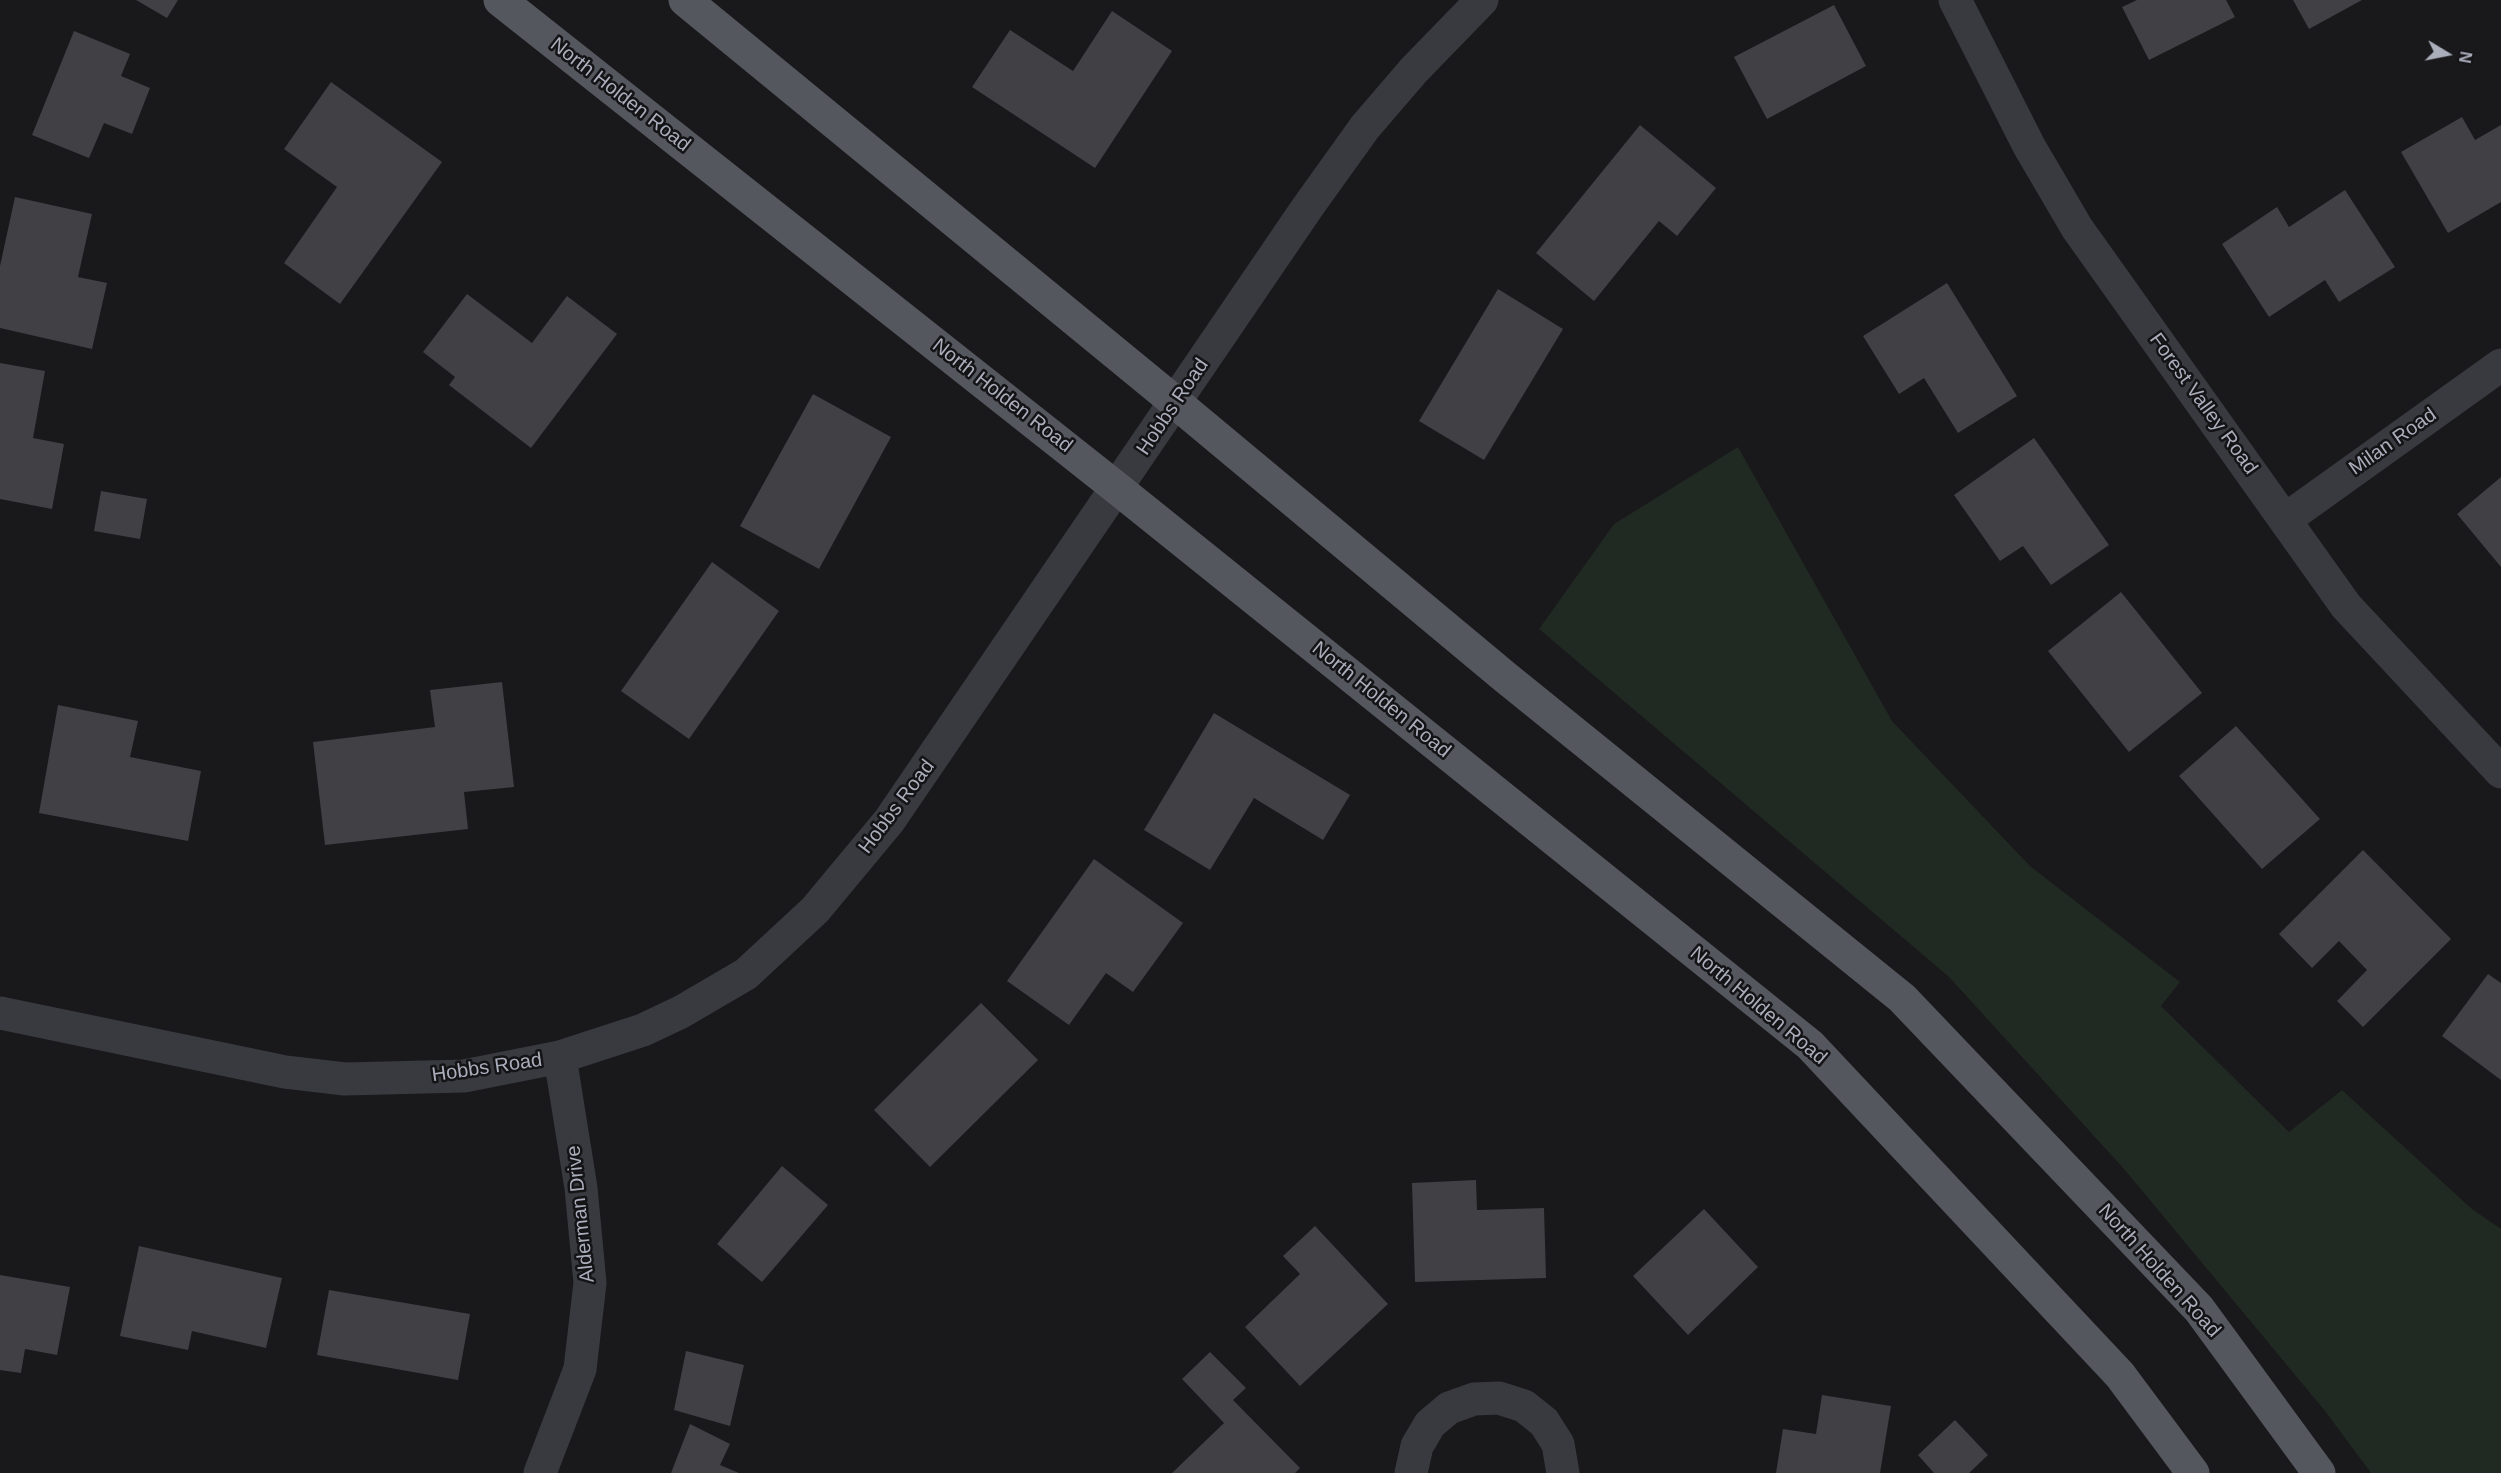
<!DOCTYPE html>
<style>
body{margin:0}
#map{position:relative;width:2501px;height:1473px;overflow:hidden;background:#19181b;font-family:Arial,sans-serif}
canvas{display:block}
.north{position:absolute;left:2417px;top:24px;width:60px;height:60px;-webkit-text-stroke:4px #141316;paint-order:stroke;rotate:100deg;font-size:16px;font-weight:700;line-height:24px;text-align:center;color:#aaaebb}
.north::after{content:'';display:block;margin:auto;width:21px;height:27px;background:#aaaebb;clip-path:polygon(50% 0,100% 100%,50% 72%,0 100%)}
</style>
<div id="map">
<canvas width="2501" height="1473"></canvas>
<div class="north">N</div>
</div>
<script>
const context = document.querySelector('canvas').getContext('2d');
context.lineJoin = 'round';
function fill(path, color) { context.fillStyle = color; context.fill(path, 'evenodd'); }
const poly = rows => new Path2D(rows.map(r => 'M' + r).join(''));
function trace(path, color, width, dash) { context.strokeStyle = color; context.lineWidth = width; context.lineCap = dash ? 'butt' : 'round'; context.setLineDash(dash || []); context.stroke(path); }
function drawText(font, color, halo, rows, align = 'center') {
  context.font = font + ' Arial,sans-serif'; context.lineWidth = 5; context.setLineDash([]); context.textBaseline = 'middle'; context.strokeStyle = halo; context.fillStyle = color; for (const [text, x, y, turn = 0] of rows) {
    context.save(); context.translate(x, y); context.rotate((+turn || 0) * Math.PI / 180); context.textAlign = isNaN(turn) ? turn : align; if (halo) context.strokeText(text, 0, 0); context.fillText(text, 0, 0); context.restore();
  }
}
const green = poly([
 [1738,447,1892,721,2030,866,2180,982,2161,1006,2289,1132,2342,1090,2472,1209,2501,1229,2501,1473,2371,1473,2325,1411,2124,1169,1949,977,1539,629,1614,524]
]);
const building = poly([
 [136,0,178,0,167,18],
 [2137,0,2226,0,2235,17,2149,60,2122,7],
 [2293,0,2362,0,2309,29],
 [1834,5,1866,66,1767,119,1734,57],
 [1112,11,1172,51,1095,168,972,87,1010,30,1073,71],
 [74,31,130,54,121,76,150,88,132,134,104,123,89,158,32,135],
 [331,82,442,162,340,304,284,263,337,187,284,149],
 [2462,117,2475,140,2501,125,2501,202,2448,233,2401,152],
 [1640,125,1716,188,1677,236,1659,221,1594,301,1536,253],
 [2345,190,2395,267,2339,302,2325,280,2269,317,2222,244,2277,207,2289,227],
 [15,197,92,214,78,277,107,283,92,349,0,328,0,266],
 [1947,283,2017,396,1958,433,1924,378,1899,394,1863,336],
 [1498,289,1563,329,1484,460,1419,421],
 [467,294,532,343,567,296,617,334,531,448,449,385,455,377,423,352],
 [0,363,45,371,33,438,64,444,52,509,0,499],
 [813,394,891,437,819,569,740,526],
 [2034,438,2109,545,2051,585,2023,546,2000,561,1954,495],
 [2501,477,2501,567,2457,514],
 [101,491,147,499,140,539,94,531],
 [712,562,779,611,689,739,621,691],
 [2121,592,2202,693,2129,752,2048,651],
 [502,682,514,787,464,792,468,829,325,845,313,742,435,727,430,690],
 [58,705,138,721,130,757,201,771,188,841,39,813],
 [1214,713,1350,795,1323,840,1254,798,1210,870,1144,830],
 [2236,726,2320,819,2262,869,2179,776],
 [2363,850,2451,939,2363,1027,2337,1001,2367,970,2339,941,2312,968,2279,934],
 [1094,859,1183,923,1133,992,1106,973,1069,1025,1007,981],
 [2488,974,2501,983,2501,1080,2442,1036],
 [981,1003,1038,1060,930,1167,874,1110],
 [782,1166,828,1205,762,1282,717,1244],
 [1476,1180,1477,1210,1544,1208,1546,1278,1415,1282,1412,1183],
 [1704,1209,1758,1267,1688,1335,1633,1276],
 [1315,1226,1388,1304,1300,1386,1245,1327,1300,1274,1283,1256],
 [139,1246,282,1278,266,1348,192,1331,188,1350,120,1336],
 [0,1275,70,1287,57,1355,25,1349,21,1373,0,1370],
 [329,1290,470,1314,458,1380,317,1355],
 [686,1351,744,1365,730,1426,674,1410],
 [1210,1352,1246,1388,1233,1400,1300,1468,1295,1473,1172,1473,1224,1423,1182,1379],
 [1822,1395,1891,1406,1880,1473,1776,1473,1783,1429,1816,1434],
 [1955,1420,1988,1455,1969,1473,1934,1473,1918,1455],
 [690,1424,730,1444,720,1465,739,1473,671,1473]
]);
const minor = poly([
 [1955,0,2029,146,2077,228,2346,606,2501,772],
 [2286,519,2501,365],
 [0,1013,285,1072,345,1079,464,1076,560,1057,643,1030,681,1012,746,974,815,910,889,821,1307,208,1365,127,1414,70,1482,0],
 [540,1473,580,1369,590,1283,581,1188,560,1057],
 [1411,1473,1417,1446,1430,1424,1449,1408,1474,1399,1499,1398,1524,1406,1544,1422,1558,1444,1563,1473]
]);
const major = poly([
 [500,0,1118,489,1810,1045,2120,1375,2193,1473],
 [685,0,1175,402,1505,677,1902,998,2199,1309,2319,1473]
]);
const streetNames = [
 ["North Holden Road",620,95,38],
 ["North Holden Road",1002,396,38],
 ["Forest Valley Road",2203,404,54],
 ["Hobbs Road",1173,407,-56],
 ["Milan Road",2393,442,-35],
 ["North Holden Road",1381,700,39],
 ["Hobbs Road",897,807,-53],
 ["North Holden Road",1758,1006,40],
 ["Hobbs Road",487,1068,-8],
 ["Alderman Drive",581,1214,-96],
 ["North Holden Road",2159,1271,48]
];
fill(green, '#202922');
fill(building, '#404045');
trace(minor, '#393a40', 33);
trace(major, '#55575f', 33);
drawText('20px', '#aaaebb', '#141316', streetNames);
</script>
